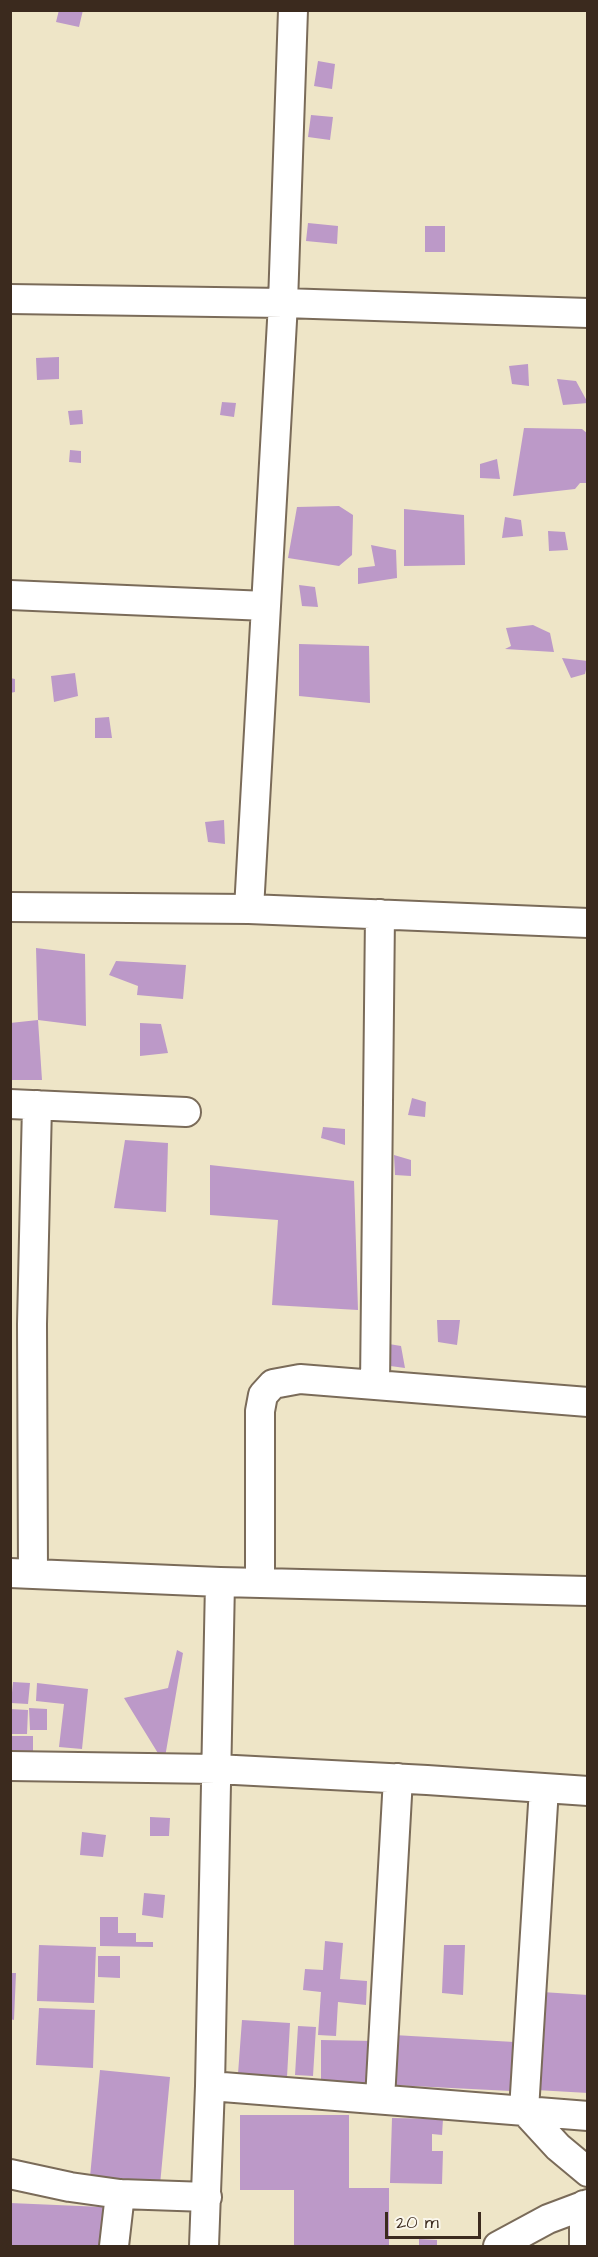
<!DOCTYPE html>
<style>
body{margin:0}
#map{position:relative;width:598px;height:2257px;overflow:hidden;background:#eee5c7;font-family:"Architects Daughter",sans-serif}
canvas{display:block}
.frame{position:absolute;inset:0;border:12px solid #3b2a1e;pointer-events:none}
.scale{position:absolute;left:385px;top:2212px;width:96px;height:27px;box-sizing:border-box;border:3px solid #3b2a1e;border-top:0;padding-left:8px;font-size:18px;line-height:21px;white-space:nowrap;color:#3b2a1e;-webkit-text-stroke:4px #fbf7ec;paint-order:stroke}
</style>
<div id="map">
<canvas width="598" height="2257"></canvas>
<div class="frame"></div>
<div class="scale">20 m</div>
</div>
<script>
const context = document.querySelector('canvas').getContext('2d');
context.lineJoin = 'round';
function fill(path, color) { context.fillStyle = color; context.fill(path, 'evenodd'); }
const poly = rows => new Path2D(rows.map(r => 'M' + r).join(''));
function trace(path, color, width, dash) { context.strokeStyle = color; context.lineWidth = width; context.lineCap = dash ? 'butt' : 'round'; context.setLineDash(dash || []); context.stroke(path); }
const building = poly([
 [59,10,83,10,79,27,56,22],
 [318,61,335,64,332,89,314,86],
 [311,115,333,117,330,140,308,137],
 [308,223,338,226,337,244,306,241],
 [425,226,445,226,445,252,425,252],
 [59,357,59,379,37,380,36,358],
 [528,364,529,386,512,384,509,366],
 [557,379,576,381,588,403,563,405],
 [222,402,236,403,234,417,220,415],
 [82,410,83,424,70,425,68,411],
 [524,428,582,429,588,434,588,483,580,483,575,489,513,496],
 [70,450,81,451,81,463,69,462],
 [497,459,500,479,480,478,480,464],
 [339,506,353,515,352,555,339,566,288,558,297,507],
 [404,509,464,515,465,565,404,566],
 [505,517,521,520,523,536,502,538],
 [548,531,565,532,568,550,549,551],
 [371,545,396,550,397,578,358,584,358,568,375,566],
 [299,585,315,587,318,607,302,606],
 [533,625,550,633,554,652,505,649,511,646,506,628],
 [299,644,369,646,370,703,299,696],
 [562,658,588,661,585,674,571,678],
 [75,673,78,696,54,702,51,676],
 [10,678,15,679,15,692,10,693],
 [109,717,112,738,95,738,95,718],
 [224,820,225,844,208,842,205,822],
 [36,948,85,954,86,1026,38,1020,42,1080,10,1080,10,1023,38,1020],
 [116,961,186,965,183,999,137,995,138,986,109,975],
 [140,1023,161,1024,168,1053,140,1056],
 [412,1098,426,1102,425,1117,408,1115],
 [323,1127,345,1129,345,1145,321,1138],
 [125,1140,168,1143,166,1212,114,1208],
 [394,1155,411,1160,411,1176,395,1175],
 [210,1165,354,1181,358,1310,272,1305,278,1220,210,1215],
 [437,1320,460,1320,457,1345,438,1342],
 [383,1343,401,1346,405,1368,383,1365],
 [177,1650,183,1653,164,1763,124,1698,168,1688],
 [13,1682,30,1683,28,1704,11,1703],
 [37,1683,88,1689,82,1749,59,1747,64,1704,36,1701],
 [29,1708,47,1709,47,1730,30,1730],
 [10,1709,28,1710,27,1734,10,1734],
 [10,1736,33,1736,33,1755,10,1755],
 [150,1817,170,1818,169,1836,150,1836],
 [82,1832,106,1835,103,1857,80,1855],
 [144,1893,165,1895,163,1918,142,1915],
 [100,1917,118,1917,118,1933,136,1933,136,1942,153,1942,153,1947,100,1946],
 [325,1941,343,1943,340,1979,367,1981,366,2005,338,2002,336,2036,318,2035,321,1992,303,1990,305,1969,323,1970],
 [39,1945,96,1947,94,2003,37,2001],
 [444,1945,465,1945,463,1995,442,1993],
 [98,1956,120,1956,120,1978,98,1977],
 [10,1973,16,1973,14,2020,10,2019],
 [542,1992,588,1995,588,2093,536,2090],
 [39,2008,95,2010,93,2068,36,2065],
 [242,2020,290,2023,287,2077,238,2074],
 [298,2026,316,2027,313,2076,295,2075],
 [394,2035,514,2042,511,2091,392,2085],
 [321,2040,374,2041,373,2086,321,2085],
 [100,2070,170,2077,160,2185,90,2177],
 [240,2115,349,2115,349,2188,389,2188,389,2246,294,2246,294,2190,240,2190],
 [392,2118,443,2119,442,2135,432,2134,432,2151,443,2151,442,2184,390,2183],
 [10,2203,103,2207,101,2246,10,2246],
 [419,2239,437,2240,437,2246,419,2246]
]);
const street = poly([
 [10,299,283,303,588,313],
 [10,595,266,606],
 [10,907,249,909,588,923],
 [249,909,283,303,293,10],
 [10,1104,186,1112],
 [375,1385,380,914],
 [10,1573,220,1582,588,1591],
 [33,1574,32,1324,37,1105],
 [260,1583,260,1411,263,1395,273,1384,300,1379,588,1402],
 [10,1766,216,1769,427,1780,588,1791],
 [544,1788,524,2110,558,2147,588,2172],
 [210,2086,588,2116],
 [380,2099,398,1778],
 [10,2174,70,2187,120,2194,207,2197],
 [584,2205,584,2246],
 [114,2246,120,2194],
 [204,2246,210,2086,220,1582],
 [498,2246,548,2219,588,2204]
]);
fill(building, '#bc99c8');
trace(street, '#7a6b59', 32);
trace(street, '#fff', 28);
</script>
